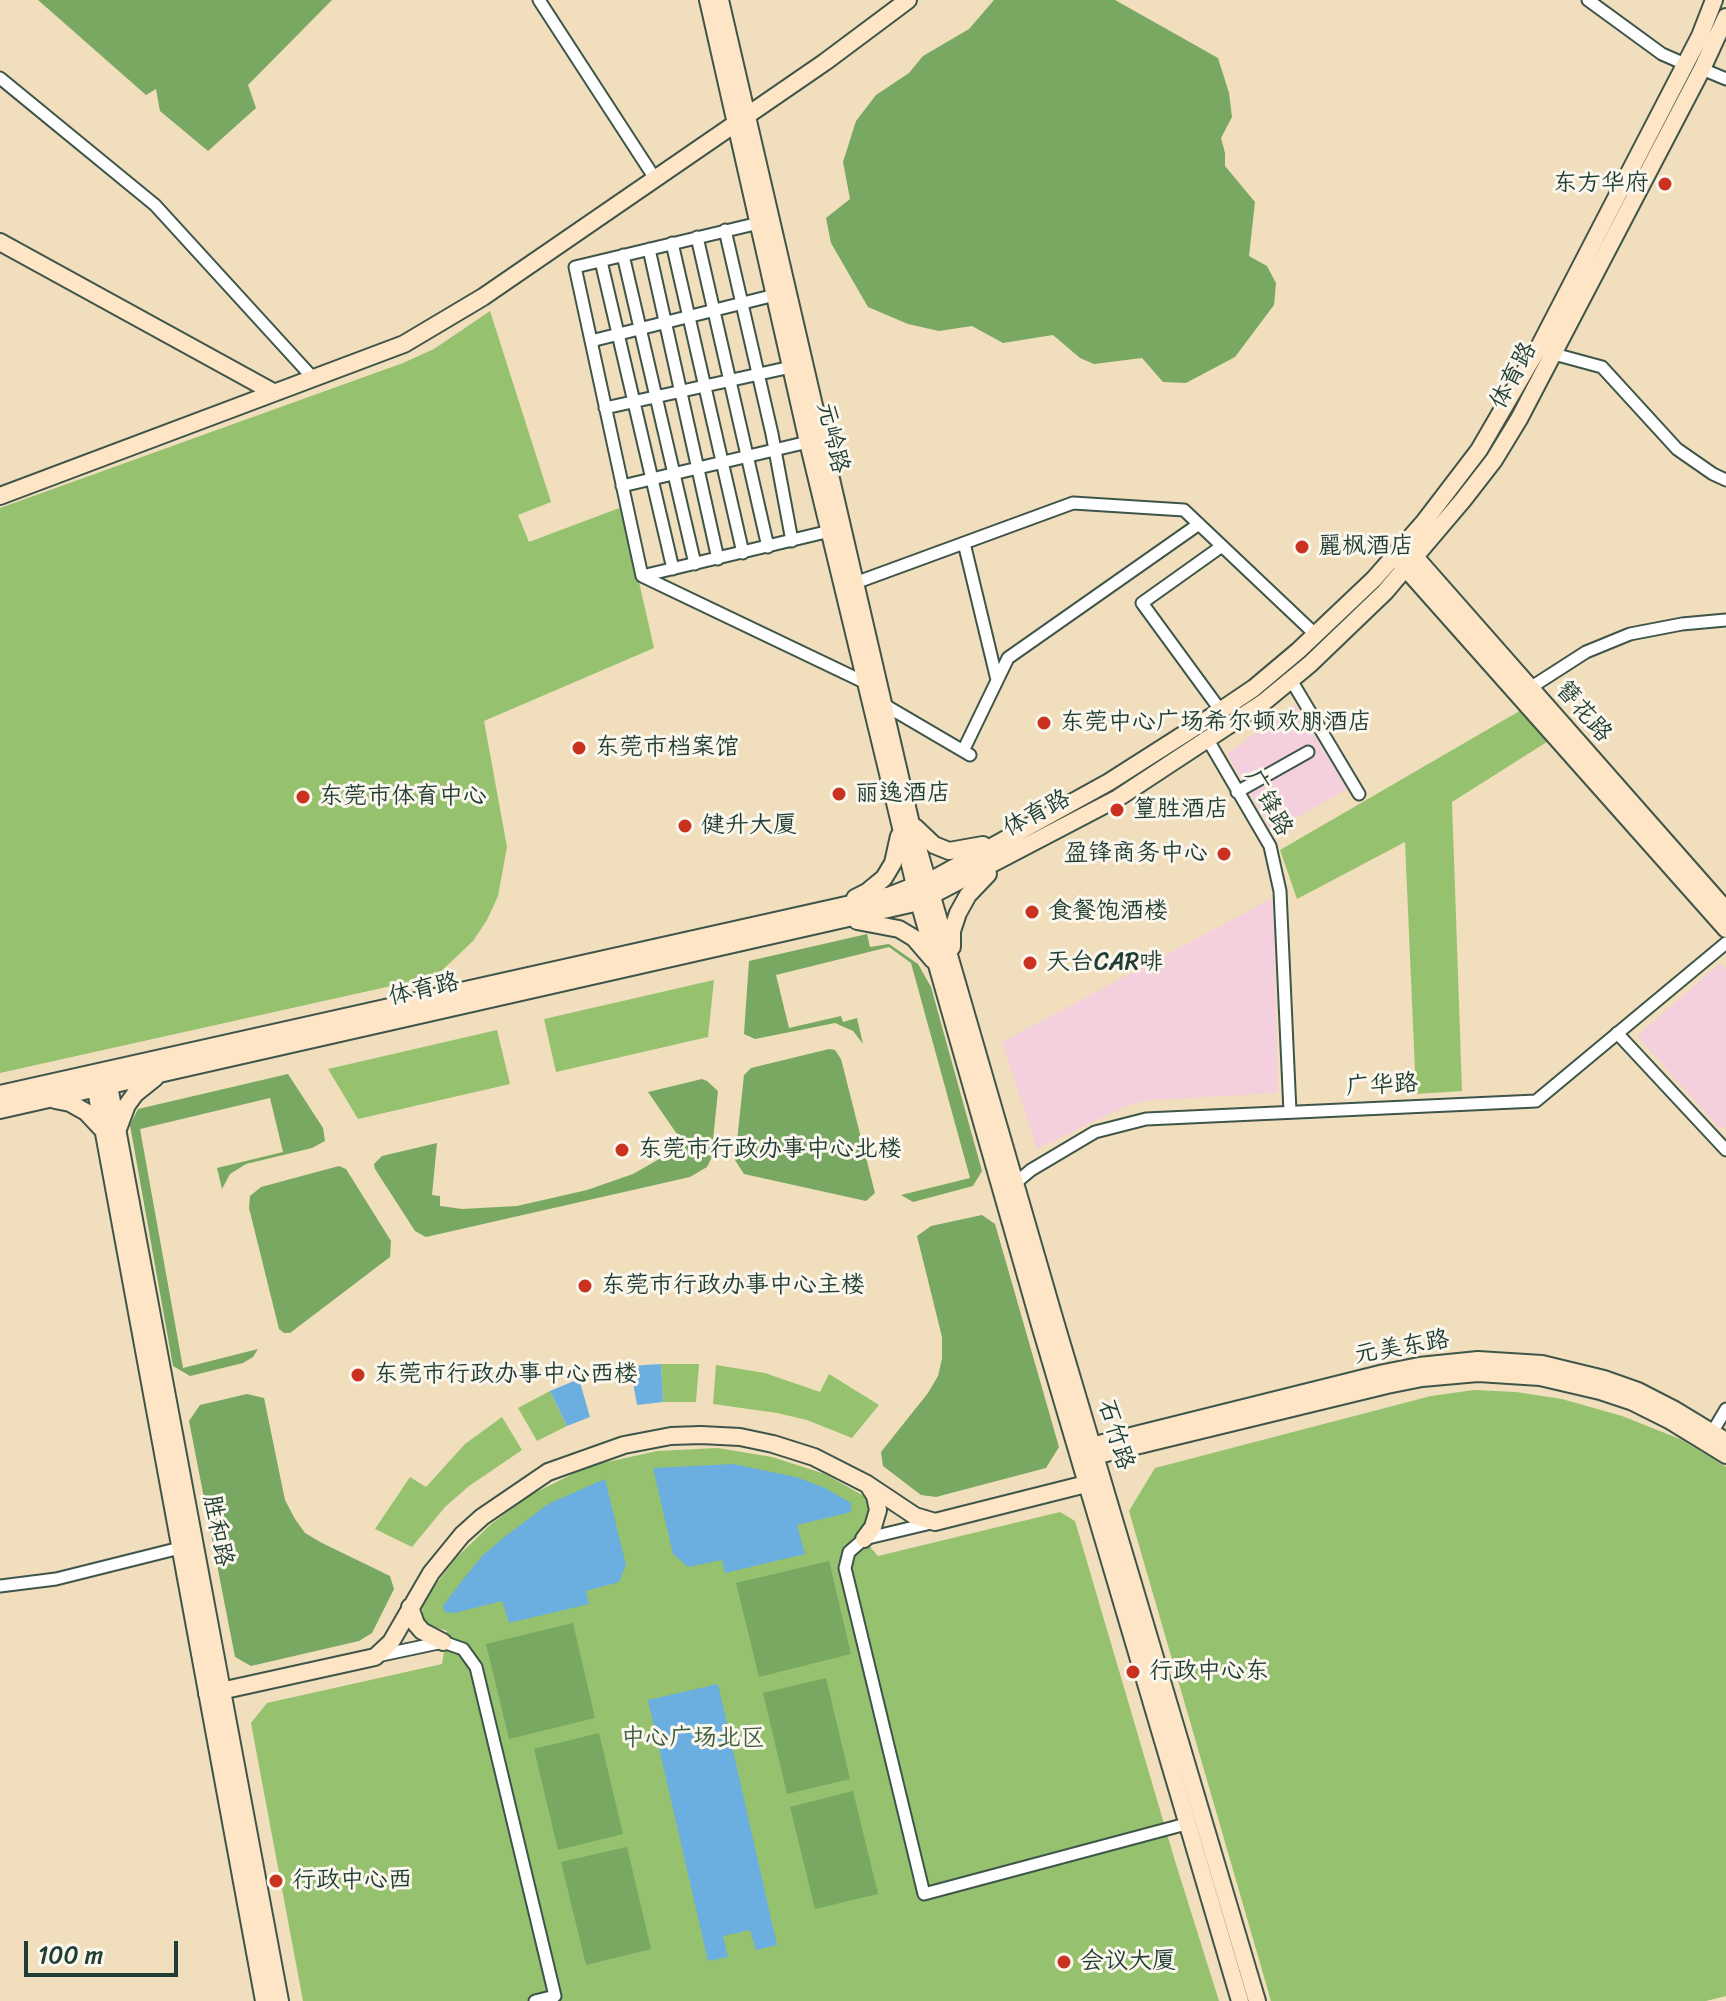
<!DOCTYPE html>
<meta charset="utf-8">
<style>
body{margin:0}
#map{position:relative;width:1726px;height:2001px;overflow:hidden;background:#f0debd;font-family:Sriracha,sans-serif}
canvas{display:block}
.scale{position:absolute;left:24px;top:1941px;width:154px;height:36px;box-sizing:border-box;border:4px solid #1f3d34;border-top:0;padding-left:10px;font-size:24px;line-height:28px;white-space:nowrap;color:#1f3d34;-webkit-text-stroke:6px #fbf7ec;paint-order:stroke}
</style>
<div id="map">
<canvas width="1726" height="2001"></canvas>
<div class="scale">100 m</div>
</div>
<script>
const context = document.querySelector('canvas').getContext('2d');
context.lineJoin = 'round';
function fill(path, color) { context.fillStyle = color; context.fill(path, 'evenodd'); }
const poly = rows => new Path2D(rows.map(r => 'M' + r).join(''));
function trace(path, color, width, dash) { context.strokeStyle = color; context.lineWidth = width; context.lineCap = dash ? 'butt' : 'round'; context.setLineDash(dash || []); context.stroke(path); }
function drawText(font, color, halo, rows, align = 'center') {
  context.font = font + ' Sriracha,"LXGW WenKai TC",sans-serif'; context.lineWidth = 6; context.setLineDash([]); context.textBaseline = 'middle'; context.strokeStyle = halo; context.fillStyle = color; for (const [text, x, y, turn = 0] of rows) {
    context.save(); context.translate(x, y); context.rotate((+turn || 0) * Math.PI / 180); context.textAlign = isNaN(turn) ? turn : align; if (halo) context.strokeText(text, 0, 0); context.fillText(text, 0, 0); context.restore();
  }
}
const built = poly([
 [1295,704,1347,789,1272,832,1227,754],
 [1273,898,1278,1093,1150,1100,1126,1106,1037,1149,1002,1042],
 [1720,963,1726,970,1726,1125,1721,1130,1637,1036]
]);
const green = poly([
 [490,311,551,502,518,515,529,542,622,507,654,648,484,721,507,847,498,896,487,920,473,941,436,976,0,1073,0,508,403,363,434,349],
 [1523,709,1550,740,1452,802,1462,1091,1416,1094,1405,842,1297,899,1280,850],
 [714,980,708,1037,556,1072,544,1019],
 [497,1030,510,1084,358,1119,328,1069],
 [661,1364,699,1364,696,1402,663,1402],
 [716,1365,765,1373,820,1392,829,1374,879,1405,852,1438,807,1420,777,1413,713,1404],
 [1474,1390,1516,1392,1562,1399,1622,1416,1680,1439,1726,1467,1726,1996,1706,2001,1271,2001,1129,1511,1155,1468,1431,1396],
 [550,1391,567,1426,537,1441,518,1408],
 [502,1417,522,1450,469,1486,445,1507,412,1547,375,1529,410,1477,426,1487,465,1444],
 [718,1448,772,1457,825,1474,864,1496,870,1504,870,1519,857,1532,878,1556,1060,1512,1075,1521,1175,1861,1219,2001,303,2001,251,1723,267,1703,442,1664,447,1631,427,1624,423,1617,422,1607,427,1596,455,1559,490,1525,530,1495,589,1466,657,1451]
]);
const forest = poly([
 [38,0,332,0,248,85,256,108,208,151,160,111,156,89,146,95],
 [994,0,1115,0,1218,58,1229,93,1232,117,1221,138,1225,153,1225,166,1255,202,1249,256,1267,266,1276,283,1274,305,1235,357,1186,383,1163,382,1142,358,1094,364,1080,358,1053,335,1003,343,972,326,939,331,908,324,868,307,831,243,826,218,850,199,843,162,856,121,876,95,909,73,923,56,969,29],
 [867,934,870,947,889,944,918,964,931,987,982,1171,973,1186,913,1202,901,1195,970,1178,911,963,889,947,776,975,789,1028,841,1016,843,1022,857,1018,863,1044,853,1031,835,1023,755,1039,744,1034,749,961],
 [829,1049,835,1050,841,1059,875,1193,866,1201,744,1174,735,1160,744,1075,751,1068],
 [288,1074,323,1128,325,1141,312,1148,246,1164,230,1174,222,1189,217,1168,283,1152,270,1098,140,1129,183,1368,258,1349,253,1357,243,1363,190,1376,173,1366,130,1125,138,1109],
 [702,1079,707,1081,718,1091,711,1159,707,1167,690,1177,426,1237,415,1231,375,1169,374,1164,382,1156,437,1143,432,1195,440,1196,440,1206,462,1209,517,1206,587,1190,633,1174,675,1150,672,1142,679,1137,648,1092],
 [339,1166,346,1169,391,1241,390,1257,290,1333,284,1333,279,1329,249,1208,250,1196,261,1187],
 [982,1215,995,1224,1059,1447,1046,1468,936,1497,921,1495,883,1466,881,1452,928,1393,938,1376,942,1359,942,1337,917,1236,931,1226],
 [247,1394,264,1398,285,1500,295,1519,305,1533,322,1543,390,1576,394,1589,372,1633,359,1641,251,1666,235,1657,189,1421,200,1405],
 [829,1561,851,1654,759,1677,736,1583],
 [573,1623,595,1718,509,1739,486,1644],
 [826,1678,850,1779,787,1794,763,1693],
 [599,1733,623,1834,558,1850,534,1749],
 [853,1791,878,1894,815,1909,790,1807],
 [627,1847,651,1949,586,1965,561,1862]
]);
const water = poly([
 [661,1364,663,1402,637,1405,630,1366],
 [579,1379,590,1417,567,1426,550,1391],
 [733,1464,796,1477,823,1487,851,1503,851,1512,797,1525,805,1554,725,1573,722,1560,688,1567,673,1554,653,1468],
 [605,1479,626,1565,619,1582,586,1591,589,1604,509,1623,502,1601,454,1613,445,1612,443,1606,461,1582,482,1556,502,1539,548,1504],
 [718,1684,777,1945,756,1950,750,1930,723,1936,728,1957,708,1961,648,1700]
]);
const street = poly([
 [539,0,654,177],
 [1588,0,1662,54,1685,64],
 [1702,69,1726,79],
 [0,78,155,205,313,378],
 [759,223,575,267,642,576,830,531],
 [725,230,772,434,792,541],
 [697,237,768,547],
 [672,243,743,553],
 [649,249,718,559],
 [623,255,695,564],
 [601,261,673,569],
 [591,341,775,295],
 [1554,354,1602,367,1677,449,1713,474,1726,480],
 [605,408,791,367],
 [622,486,808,442],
 [964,543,997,680],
 [642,576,866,683],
 [855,583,1073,503,1184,510,1316,635],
 [1291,680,1359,794],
 [1530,688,1586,652,1630,634,1682,624,1726,620],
 [883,704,970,755],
 [1221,711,1142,603,1222,546],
 [1208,740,1270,846,1280,891,1290,1112],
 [963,751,1008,658,1199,524],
 [1237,792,1308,752],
 [1617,1033,1726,1150],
 [1013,1185,1031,1170,1095,1132,1146,1119,1536,1101,1726,943],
 [1710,1436,1726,1409],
 [931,1523,864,1539,849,1552,845,1568,924,1894,1186,1824],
 [0,1586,56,1579,180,1548],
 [377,1656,443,1642,463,1649,476,1667,555,1996,535,2001]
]);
const secondary = poly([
 [708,0,808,442,919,902,1040,1325,1240,2001],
 [720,0,911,824,1055,1321,1257,2001],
 [0,242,273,392],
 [0,496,404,344,483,297,825,62,908,0],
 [1410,551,1726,910],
 [1401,563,1726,929],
 [915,827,934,845,949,851,983,845],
 [855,898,867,892,884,878,893,863,899,836],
 [857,921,899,929,914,938,933,960],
 [952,947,952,931,958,913,968,895,988,874],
 [107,1075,280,2001],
 [94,1079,264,2001],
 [0,1094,891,895,937,877,1109,782,1211,717,1254,688,1298,651,1374,579,1424,522,1479,450,1540,345,1700,36,1714,0],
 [55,1100,70,1103,86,1112,101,1128],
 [0,1110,919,902,1118,798,1264,702,1310,664,1385,592,1463,500,1494,460,1519,419,1702,69,1726,17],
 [118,1129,127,1105,135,1094,155,1078],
 [1083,1448,1384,1373,1419,1366,1478,1360,1542,1364,1604,1379,1638,1391,1675,1410,1726,1441],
 [1086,1458,1387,1385,1422,1378,1478,1373,1540,1377,1600,1391,1633,1402,1669,1420,1726,1455],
 [864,1539,873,1527,878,1510,875,1496,868,1485],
 [410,1607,416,1624,422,1631,443,1642],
 [207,1694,375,1657,391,1642,431,1573,462,1535,482,1517,548,1472,624,1445,671,1436,701,1435,740,1437,773,1444,814,1457,867,1484,915,1516,935,1522,1098,1481]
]);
const markers = [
 [1665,184,8,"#c8321e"],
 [1302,547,8,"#c8321e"],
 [1044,723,8,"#c8321e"],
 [579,748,8,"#c8321e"],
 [839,794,8,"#c8321e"],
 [303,797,8,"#c8321e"],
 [1117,810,8,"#c8321e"],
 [685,826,8,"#c8321e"],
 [1224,854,8,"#c8321e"],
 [1032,912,8,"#c8321e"],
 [1030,963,8,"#c8321e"],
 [622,1150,8,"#c8321e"],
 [585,1286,8,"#c8321e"],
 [358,1375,8,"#c8321e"],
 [1133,1672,8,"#c8321e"],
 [276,1881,8,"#c8321e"],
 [1064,1962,8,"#c8321e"]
];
const poiNames = [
 ["东方华府",1649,184,"right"],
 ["麗枫酒店",1318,547],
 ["东莞中心广场希尔顿欢朋酒店",1060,723],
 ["东莞市档案馆",595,748],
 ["丽逸酒店",855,794],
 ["东莞市体育中心",319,797],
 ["篁胜酒店",1133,810],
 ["健升大厦",701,826],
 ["盈锋商务中心",1208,854,"right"],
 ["食餐饱酒楼",1048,912],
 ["天台CAR啡",1046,963],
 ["东莞市行政办事中心北楼",638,1150],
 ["东莞市行政办事中心主楼",601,1286],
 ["东莞市行政办事中心西楼",374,1375],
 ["行政中心东",1149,1672],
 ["行政中心西",292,1881],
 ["会议大厦",1080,1962]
];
const streetNames = [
 ["体育路",1514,376,-62],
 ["元岭路",832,438,77],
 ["簪花路",1583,712,49],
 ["广锋路",1268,803,61],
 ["体育路",1037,814,-28],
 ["体育路",424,990,-13],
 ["广华路",1382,1086,-3],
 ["元美东路",1402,1348,-10],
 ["石竹路",1115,1435,73],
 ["胜和路",217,1531,79]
];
const parkNames = [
 ["中心广场北区",693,1739]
];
fill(built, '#f4cfdd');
fill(green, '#96c26f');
fill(forest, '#78a862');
fill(water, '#6baee0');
trace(street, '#3e5549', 15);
trace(secondary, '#3e5549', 20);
trace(street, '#fff', 11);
trace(secondary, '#fee5c5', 16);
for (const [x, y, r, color] of markers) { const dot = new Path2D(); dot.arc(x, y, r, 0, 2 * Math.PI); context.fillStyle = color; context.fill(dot); trace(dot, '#fbf7ec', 3); }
drawText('24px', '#1f3d34', '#fbf7ec', poiNames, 'left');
drawText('24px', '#1f3d34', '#fbf7ec', streetNames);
drawText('24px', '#3d5e43', '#fbf7ec', parkNames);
</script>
